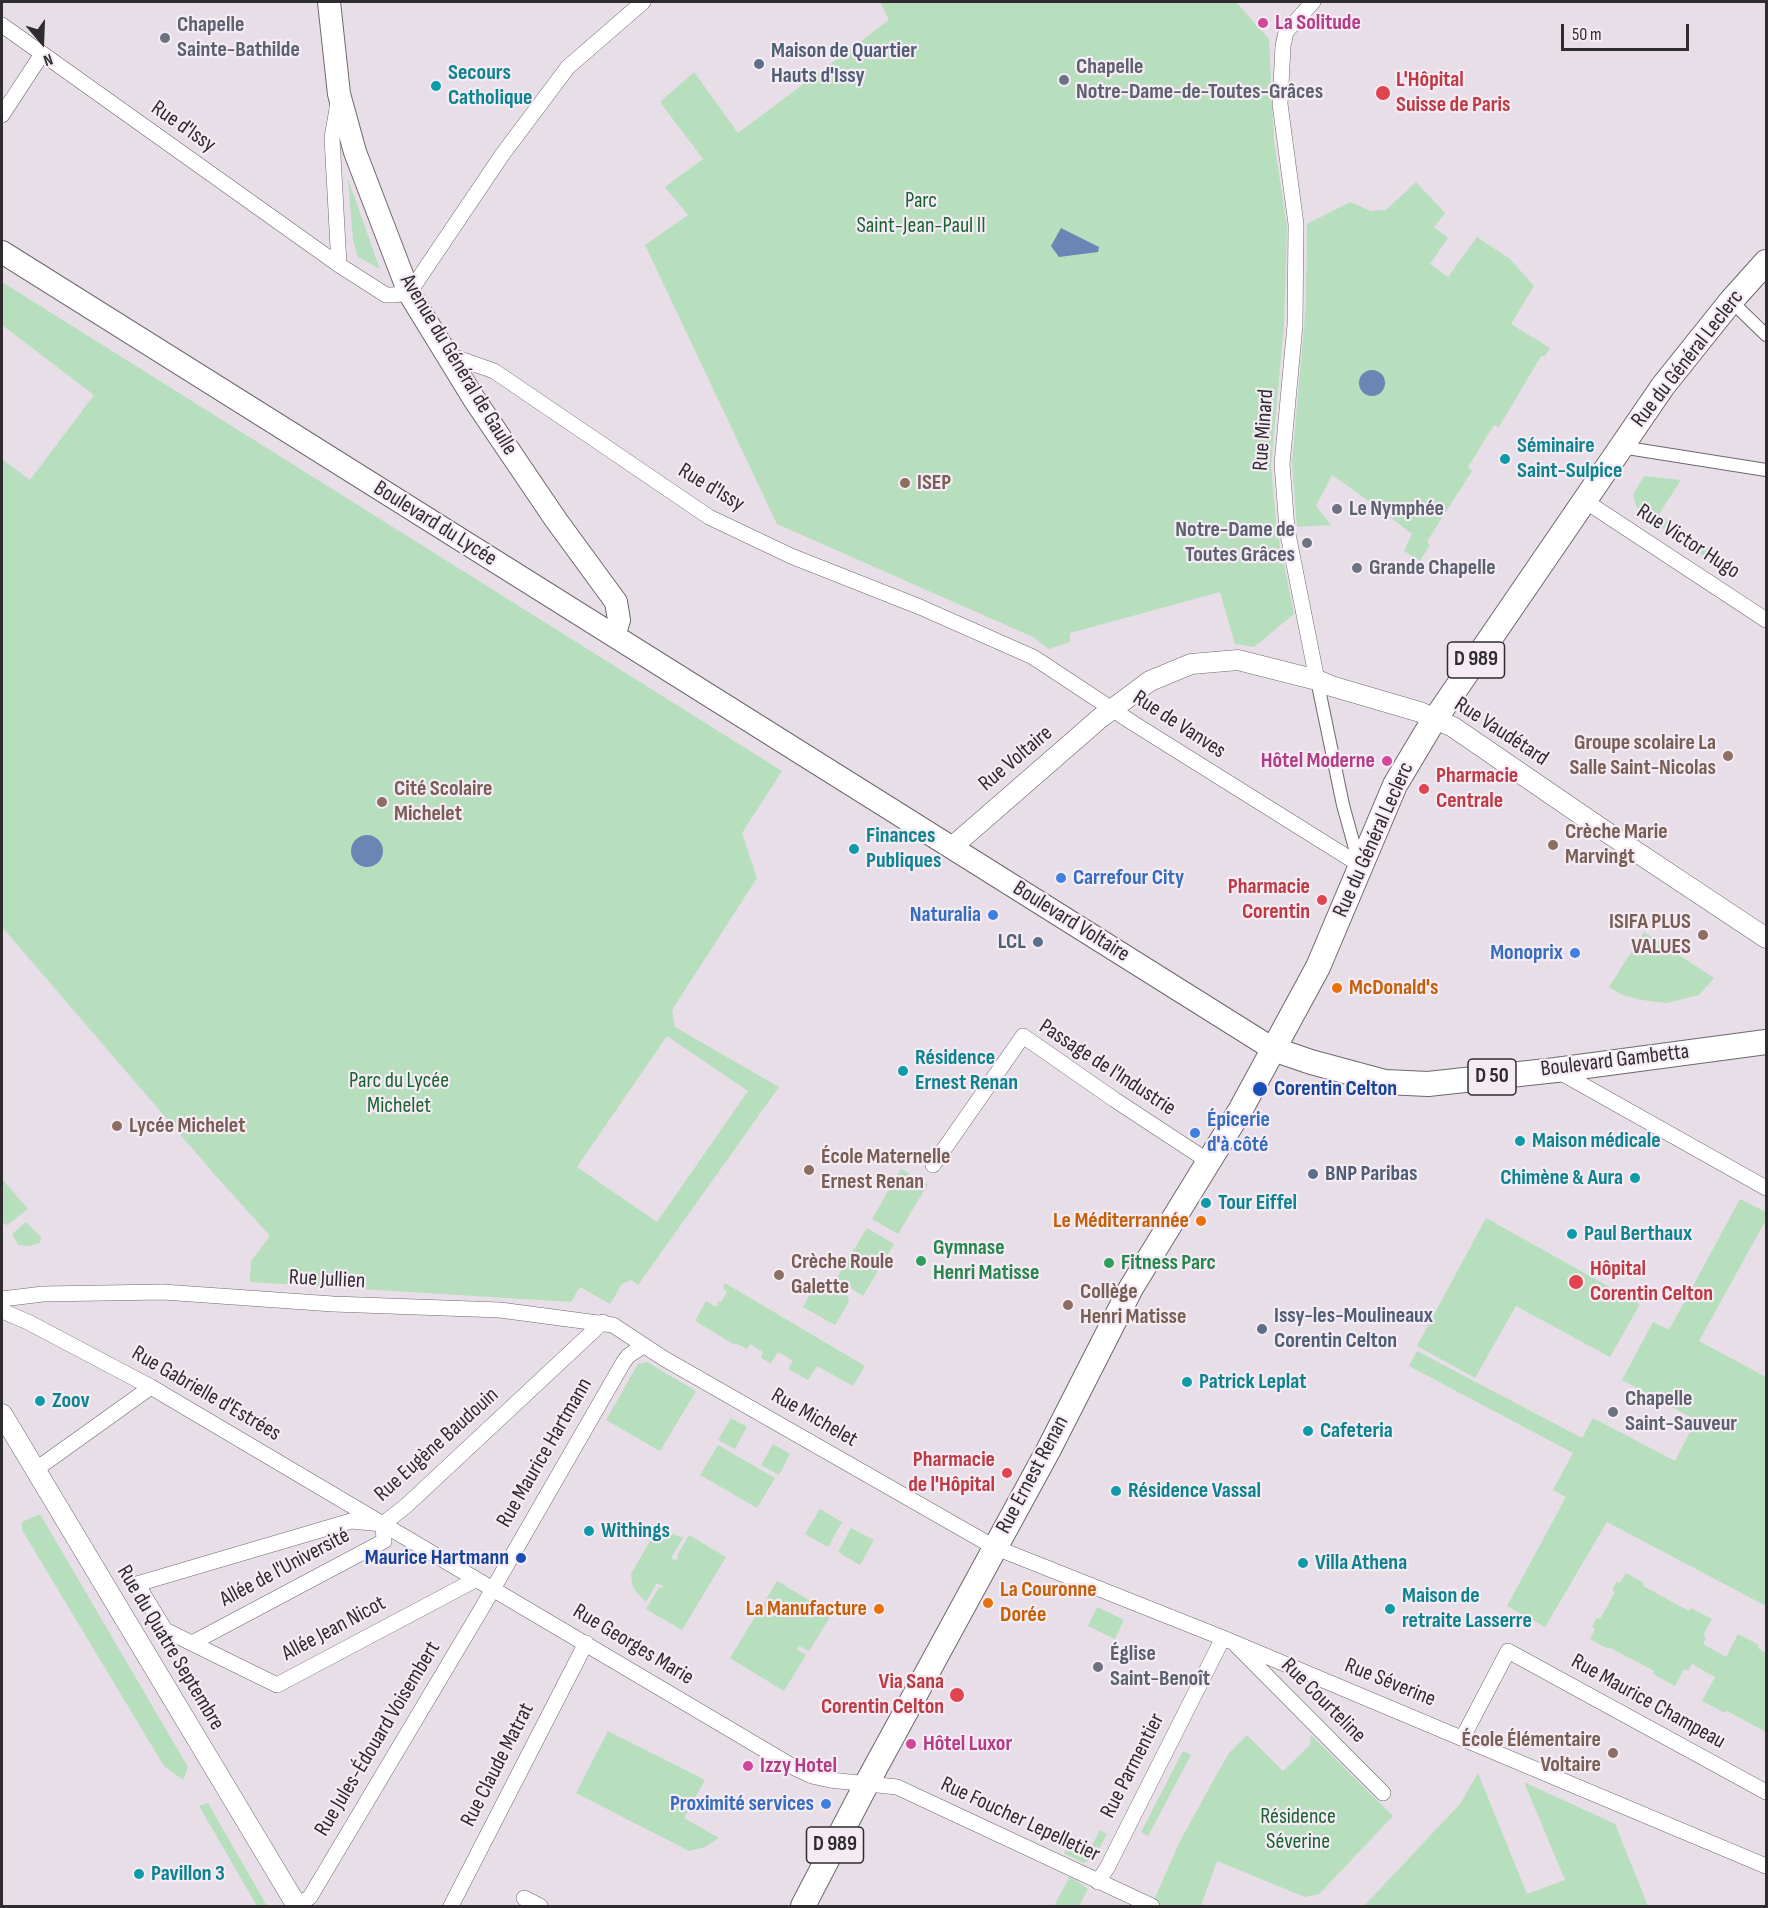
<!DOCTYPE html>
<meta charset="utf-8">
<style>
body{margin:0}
#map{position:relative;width:1768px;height:1908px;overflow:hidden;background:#e7dee7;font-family:"Sofia Sans Condensed",sans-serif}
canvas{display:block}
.frame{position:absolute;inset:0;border:3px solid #2f2c2f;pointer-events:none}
.north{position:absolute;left:12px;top:12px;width:60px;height:60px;-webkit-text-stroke:4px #f5ebf4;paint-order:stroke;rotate:161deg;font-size:16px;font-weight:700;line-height:24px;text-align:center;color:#2f2c2f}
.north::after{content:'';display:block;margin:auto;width:21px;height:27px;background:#2f2c2f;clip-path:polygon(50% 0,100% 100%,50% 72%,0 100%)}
.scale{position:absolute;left:1561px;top:24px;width:128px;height:27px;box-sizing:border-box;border:3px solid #2f2c2f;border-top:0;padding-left:8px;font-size:18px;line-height:21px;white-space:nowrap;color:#2f2c2f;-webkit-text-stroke:4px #f5ebf4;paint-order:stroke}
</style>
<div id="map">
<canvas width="1768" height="1908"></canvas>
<div class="frame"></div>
<div class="north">N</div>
<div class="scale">50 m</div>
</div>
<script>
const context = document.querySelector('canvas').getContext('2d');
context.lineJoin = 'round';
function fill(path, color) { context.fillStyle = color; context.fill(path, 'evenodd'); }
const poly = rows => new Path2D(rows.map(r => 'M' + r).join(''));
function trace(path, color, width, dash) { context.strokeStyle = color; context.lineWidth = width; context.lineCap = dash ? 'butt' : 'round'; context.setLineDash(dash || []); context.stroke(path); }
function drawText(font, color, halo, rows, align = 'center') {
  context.font = font + ' "Sofia Sans Condensed",sans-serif'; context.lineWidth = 4.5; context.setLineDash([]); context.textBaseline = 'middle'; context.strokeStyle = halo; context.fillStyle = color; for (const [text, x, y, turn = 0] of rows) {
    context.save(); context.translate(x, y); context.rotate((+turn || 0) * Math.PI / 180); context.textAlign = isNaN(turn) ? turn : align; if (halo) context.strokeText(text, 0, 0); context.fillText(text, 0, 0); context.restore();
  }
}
const green = poly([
 [880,2,1236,2,1269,39,1274,141,1287,227,1284,325,1271,466,1277,531,1294,614,1254,647,1235,644,1220,592,1070,633,1070,642,1049,649,1033,637,777,524,645,245,688,215,665,187,703,159,660,102,694,72,738,133,889,20],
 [348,179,380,269,358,257,353,240],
 [1416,182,1445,213,1434,227,1448,238,1430,264,1448,277,1477,237,1510,259,1534,286,1511,324,1550,348,1545,356,1541,356,1499,427,1494,425,1468,467,1472,471,1428,540,1428,544,1430,545,1420,561,1404,551,1412,534,1377,507,1332,475,1316,506,1331,525,1297,527,1292,463,1306,304,1307,224,1350,202,1371,211,1386,210],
 [2,282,782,771,742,833,757,878,672,1010,675,1027,779,1087,638,1285,631,1280,622,1284,610,1304,580,1287,571,1302,250,1282,251,1261,270,1236,215,1175,2,927,2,459,30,480,94,395,2,325],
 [667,1036,748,1091,657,1222,577,1167],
 [1644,476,1681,480,1659,514,1722,557,1718,565,1638,512,1633,495],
 [1644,932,1714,978,1699,995,1667,1003,1642,1000,1622,995,1609,987],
 [901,1169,928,1184,898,1234,872,1219],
 [2,1179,28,1209,7,1225,2,1223],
 [1740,1199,1766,1212,1766,1220,1699,1341,1766,1377,1766,1606,1607,1522,1545,1627,1507,1606,1566,1497,1553,1490,1573,1453,1409,1366,1417,1351,1582,1438,1593,1418,1675,1461,1696,1420,1622,1380,1653,1322,1669,1330],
 [1486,1218,1640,1304,1610,1357,1516,1306,1475,1378,1417,1346],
 [26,1222,41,1237,40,1243,28,1246,18,1245,12,1234],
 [867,1228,894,1244,863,1296,836,1279],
 [816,1281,831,1289,835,1283,847,1295,849,1301,847,1305,835,1325,803,1307],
 [725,1283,865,1366,853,1386,817,1366,808,1380,788,1369,793,1361,778,1352,771,1363,761,1358,763,1352,750,1344,747,1349,736,1343,735,1345,695,1321,706,1301,716,1307,719,1301,721,1302,727,1292,723,1288],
 [647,1362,696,1391,660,1451,606,1420,638,1364],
 [731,1418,747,1427,735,1449,718,1440],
 [773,1444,790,1454,779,1475,761,1465],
 [718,1445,775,1478,757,1508,700,1475],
 [820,1509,842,1522,828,1547,805,1534],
 [40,1514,188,1767,183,1780,164,1766,22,1530,22,1522],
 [851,1528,874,1540,860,1565,838,1552],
 [668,1532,683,1538,671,1558,676,1561,678,1557,677,1556,689,1535,726,1557,682,1630,646,1609,659,1587,662,1588,663,1586,657,1583,646,1602,636,1592,632,1584,631,1574,653,1536],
 [1626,1573,1644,1583,1643,1586,1689,1611,1691,1608,1712,1619,1703,1635,1706,1638,1703,1644,1726,1657,1738,1634,1759,1645,1758,1648,1766,1653,1766,1732,1727,1711,1725,1713,1702,1701,1715,1677,1692,1664,1688,1671,1684,1669,1675,1686,1653,1674,1654,1671,1609,1647,1608,1649,1590,1639,1595,1629,1592,1626,1597,1618,1600,1619,1615,1592,1612,1590,1616,1582,1620,1583],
 [777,1581,832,1614,809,1651,799,1646,797,1650,806,1655,784,1691,730,1658],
 [1097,1607,1124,1620,1115,1639,1088,1626],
 [608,1731,705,1780,684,1818,719,1838,705,1847,689,1851,576,1793],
 [1247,1735,1283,1771,1310,1745,1311,1735,1393,1816,1319,1894,1305,1897,1217,1861,1201,1906,1152,1905,1179,1843,1219,1770,1229,1753],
 [1183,1751,1191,1755,1148,1836,1141,1832],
 [1478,1773,1527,1894,1565,1880,1524,1782,1615,1824,1648,1906,1364,1906,1460,1804],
 [208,1803,267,1906,257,1906,199,1806],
 [1100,1830,1107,1834,1094,1858,1083,1863,1064,1853,1068,1845,1087,1855],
 [1070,1876,1088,1889,1079,1906,1054,1906]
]);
const water = poly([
 [1061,228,1099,247,1098,252,1059,257,1051,246],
 '1359 383a13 13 0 1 1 26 0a13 13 0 1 1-26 0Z',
 '351 851a16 16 0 1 1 32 0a16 16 0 1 1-32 0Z'
]);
const pedestrian = poly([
 [1731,301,1766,335],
 [1621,447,1766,470],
 [1317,680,1343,805,1359,863]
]);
const minor = poly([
 [1313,2,1286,32,1283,46,1280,104,1296,224,1295,325,1282,464,1287,529,1317,680],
 [2,25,339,265,386,295,393,295,409,293,502,155,568,67,643,2],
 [338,103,332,138,339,265],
 [2,115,42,54],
 [446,354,494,371,709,517,791,556,920,607,1033,657,1133,723,1360,865],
 [1585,501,1766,620],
 [1556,1070,1766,1188],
 [933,1165,1023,1036,1115,1100,1208,1161],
 [2,1299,43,1294,163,1292,333,1304,500,1310,613,1325,663,1358,994,1547,1223,1638,1766,1866],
 [2,1311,28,1322,151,1387,797,1769,812,1776,830,1780,897,1787,1152,1906],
 [35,1470,151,1387],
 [475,1580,277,1685,165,1630,137,1584,351,1521,383,1524,407,1505,603,1322],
 [192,1643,384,1541,383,1524],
 [1237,1646,1383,1793],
 [1463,1737,1508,1651,1766,1792],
 [1098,1882,1107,1868,1223,1638],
 [524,1898,540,1906],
 [296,1906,310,1897,482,1608,623,1363,628,1356,643,1346],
 [451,1906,586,1643]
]);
const tertiary = poly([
 [952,847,1099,719,1150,681,1191,664,1238,660,1317,680,1331,686,1420,712,1453,727,1599,827,1766,938],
 [2,1414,297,1906]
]);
const secondary = poly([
 [329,2,339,94,355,152,409,293,474,399,556,520,616,602,619,620,614,636],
 [2,252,1273,1049]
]);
const primary = poly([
 [1273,1049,1311,1062,1385,1082,1428,1084,1556,1070,1766,1042],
 [803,1906,867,1783,1049,1449,1131,1288,1241,1109,1318,967,1395,785,1429,728,1663,386,1731,301,1766,262]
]);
const markers = [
 [1263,23,6,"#d1479c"],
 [165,38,6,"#6b7280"],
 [759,64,6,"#5c6f8a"],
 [1064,80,6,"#6b7280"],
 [436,86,6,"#0f9aa8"],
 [1383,93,8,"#e0444e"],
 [1505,459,6,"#0f9aa8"],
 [905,483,6,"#8d6e63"],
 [1337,509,6,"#6b7280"],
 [1307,543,6,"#6b7280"],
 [1357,568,6,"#6b7280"],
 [1728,756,6,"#8d6e63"],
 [1387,761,6,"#d1479c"],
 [1424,789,6,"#e0444e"],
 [382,802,6,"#8d6e63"],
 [1553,845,6,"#8d6e63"],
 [854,849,6,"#0f9aa8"],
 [1061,878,6,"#3f7fe0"],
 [1322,900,6,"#e0444e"],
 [993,915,6,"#3f7fe0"],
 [1703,935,6,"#8d6e63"],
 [1038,942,6,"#5c6f8a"],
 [1575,953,6,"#3f7fe0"],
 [1337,988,6,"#e8710a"],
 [903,1071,6,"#0f9aa8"],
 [1260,1089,8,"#1a4fb4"],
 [117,1126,6,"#8d6e63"],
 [1195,1133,6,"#3f7fe0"],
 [1520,1141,6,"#0f9aa8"],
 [809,1170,6,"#8d6e63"],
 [1313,1174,6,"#5c6f8a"],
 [1635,1178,6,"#0f9aa8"],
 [1206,1203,6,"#0f9aa8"],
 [1201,1221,6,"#e8710a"],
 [1572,1234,6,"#0f9aa8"],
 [921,1261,6,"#2e9e5b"],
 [1109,1263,6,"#2e9e5b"],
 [779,1275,6,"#8d6e63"],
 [1576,1282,8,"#e0444e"],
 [1068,1305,6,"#8d6e63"],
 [1262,1329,6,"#5c6f8a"],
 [1187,1382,6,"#0f9aa8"],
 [40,1401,6,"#0f9aa8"],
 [1613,1412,6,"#6b7280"],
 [1308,1431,6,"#0f9aa8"],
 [1007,1473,6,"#e0444e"],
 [1116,1491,6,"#0f9aa8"],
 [589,1531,6,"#0f9aa8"],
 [521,1558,6,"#1a4fb4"],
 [1303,1563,6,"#0f9aa8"],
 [988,1603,6,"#e8710a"],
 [879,1609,6,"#e8710a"],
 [1390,1609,6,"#0f9aa8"],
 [1098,1667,6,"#6b7280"],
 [957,1695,8,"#e0444e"],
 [911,1744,6,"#d1479c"],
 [1613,1753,6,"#8d6e63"],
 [748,1766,6,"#d1479c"],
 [826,1804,6,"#3f7fe0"],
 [139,1874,6,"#0f9aa8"]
];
const shields = [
 [1476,660,57],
 [1492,1077,48],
 [835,1845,57]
];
const shieldNames = [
 ["D 989",1476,660],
 ["D 50",1492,1077],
 ["D 989",835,1845]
];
const hotelNames = [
 ["La Solitude",1275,23],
 ["Hôtel Moderne",1375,761,"right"],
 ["Hôtel Luxor",923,1744],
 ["Izzy Hotel",760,1766]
];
const worshipNames = [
 ["Chapelle",177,25],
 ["Sainte-Bathilde",177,50],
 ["Chapelle",1076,67],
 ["Notre-Dame-de-Toutes-Grâces",1076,92],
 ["Le Nymphée",1349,509],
 ["Notre-Dame de",1295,530,"right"],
 ["Toutes Grâces",1295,555,"right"],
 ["Grande Chapelle",1369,568],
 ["Chapelle",1625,1399],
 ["Saint-Sauveur",1625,1424],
 ["Église",1110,1654],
 ["Saint-Benoît",1110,1679]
];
const serviceNames = [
 ["Maison de Quartier",771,51],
 ["Hauts d'Issy",771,76],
 ["LCL",1026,942,"right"],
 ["BNP Paribas",1325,1174],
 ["Issy-les-Moulineaux",1274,1316],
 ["Corentin Celton",1274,1341]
];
const cultureNames = [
 ["Secours",448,73],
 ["Catholique",448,98],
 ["Séminaire",1517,446],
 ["Saint-Sulpice",1517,471],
 ["Finances",866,836],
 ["Publiques",866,861],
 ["Résidence",915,1058],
 ["Ernest Renan",915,1083],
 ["Maison médicale",1532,1141],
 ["Chimène & Aura",1623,1178,"right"],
 ["Tour Eiffel",1218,1203],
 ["Paul Berthaux",1584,1234],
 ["Patrick Leplat",1199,1382],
 ["Zoov",52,1401],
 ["Cafeteria",1320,1431],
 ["Résidence Vassal",1128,1491],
 ["Withings",601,1531],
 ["Villa Athena",1315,1563],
 ["Maison de",1402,1596],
 ["retraite Lasserre",1402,1621],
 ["Pavillon 3",151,1874]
];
const healthNames = [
 ["L'Hôpital",1396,80],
 ["Suisse de Paris",1396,105],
 ["Pharmacie",1436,776],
 ["Centrale",1436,801],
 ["Pharmacie",1310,887,"right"],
 ["Corentin",1310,912,"right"],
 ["Hôpital",1590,1269],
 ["Corentin Celton",1590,1294],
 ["Pharmacie",995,1460,"right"],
 ["de l'Hôpital",995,1485,"right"],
 ["Via Sana",944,1682,"right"],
 ["Corentin Celton",944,1707,"right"]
];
const streetNames = [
 ["Rue d'Issy",183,127,35],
 ["Rue du Général Leclerc",1688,359,-52],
 ["Avenue du Général de Gaulle",458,365,59],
 ["Rue Minard",1264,430,-86],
 ["Rue d'Issy",711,488,31],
 ["Boulevard du Lycée",435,524,32],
 ["Rue Victor Hugo",1688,542,33],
 ["Rue de Vanves",1179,725,33],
 ["Rue Vaudétard",1501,732,33],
 ["Rue Voltaire",1016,759,-40],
 ["Rue du Général Leclerc",1374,840,-66],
 ["Boulevard Voltaire",1071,922,32],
 ["Boulevard Gambetta",1615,1061,-7],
 ["Passage de l'Industrie",1107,1068,33],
 ["Rue Jullien",327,1280,3],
 ["Rue Gabrielle d'Estrées",206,1394,30],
 ["Rue Michelet",814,1418,30],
 ["Rue Eugène Baudouin",437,1445,-42],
 ["Rue Maurice Hartmann",545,1453,-60],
 ["Rue Ernest Renan",1033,1475,-62],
 ["Allée de l'Université",285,1568,-28],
 ["Allée Jean Nicot",334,1629,-28],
 ["Rue Georges Marie",633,1645,31],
 ["Rue du Quatre Septembre",170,1648,59],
 ["Rue Séverine",1390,1683,22],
 ["Rue Courteline",1323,1701,45],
 ["Rue Maurice Champeau",1648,1702,29],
 ["Rue Jules-Édouard Voisembert",378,1739,-59],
 ["Rue Claude Matrat",498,1765,-63],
 ["Rue Parmentier",1133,1766,-63],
 ["Rue Foucher Lepelletier",1020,1820,25]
];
const parkNames = [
 ["Parc",921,201],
 ["Saint-Jean-Paul II",921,226],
 ["Parc du Lycée",399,1081],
 ["Michelet",399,1106],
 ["Résidence",1298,1817],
 ["Séverine",1298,1842]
];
const educationNames = [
 ["ISEP",917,483],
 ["Groupe scolaire La",1716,743,"right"],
 ["Salle Saint-Nicolas",1716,768,"right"],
 ["Cité Scolaire",394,789],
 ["Michelet",394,814],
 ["Crèche Marie",1565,832],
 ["Marvingt",1565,857],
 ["ISIFA PLUS",1691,922,"right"],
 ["VALUES",1691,947,"right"],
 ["Lycée Michelet",129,1126],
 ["École Maternelle",821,1157],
 ["Ernest Renan",821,1182],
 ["Crèche Roule",791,1262],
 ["Galette",791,1287],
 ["Collège",1080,1292],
 ["Henri Matisse",1080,1317],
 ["École Élémentaire",1601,1740,"right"],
 ["Voltaire",1601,1765,"right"]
];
const shopNames = [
 ["Carrefour City",1073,878,"left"],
 ["Naturalia",981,915],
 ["Monoprix",1563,953],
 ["Épicerie",1207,1120,"left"],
 ["d'à côté",1207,1145,"left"],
 ["Proximité services",814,1804]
];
const foodNames = [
 ["McDonald's",1349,988],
 ["Le Méditerrannée",1189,1221,"right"],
 ["La Couronne",1000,1590],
 ["Dorée",1000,1615],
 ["La Manufacture",867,1609,"right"]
];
const transitNames = [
 ["Corentin Celton",1274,1089],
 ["Maurice Hartmann",509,1558,"right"]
];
const leisureNames = [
 ["Gymnase",933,1248],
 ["Henri Matisse",933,1273],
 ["Fitness Parc",1121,1263]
];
fill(green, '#b7dfbd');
fill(water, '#6b85b4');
trace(pedestrian, '#6f676f', 14);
trace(minor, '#6f676f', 16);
trace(tertiary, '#6f676f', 21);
trace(secondary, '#6f676f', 24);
trace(primary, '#6f676f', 26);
trace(pedestrian, '#fff', 12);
trace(minor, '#fff', 15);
trace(tertiary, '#fff', 20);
trace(secondary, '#fff', 22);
trace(primary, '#fff', 24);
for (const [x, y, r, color] of markers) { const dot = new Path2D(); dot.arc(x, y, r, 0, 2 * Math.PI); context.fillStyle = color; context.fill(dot); trace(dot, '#f5ebf4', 2); }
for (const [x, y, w] of shields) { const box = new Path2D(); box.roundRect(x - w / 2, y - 18, w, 36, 4.5); context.fillStyle = '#f5ebf4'; context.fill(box); trace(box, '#2f2c2f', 1.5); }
drawText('bold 21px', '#2f2c2f', null, shieldNames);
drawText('bold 22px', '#b23c85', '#f5ebf4', hotelNames, 'left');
drawText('bold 22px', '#5b616d', '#f5ebf4', worshipNames, 'left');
drawText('bold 22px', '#4e5e75', '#f5ebf4', serviceNames, 'left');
drawText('bold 22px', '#0d838f', '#f5ebf4', cultureNames, 'left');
drawText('bold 22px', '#be3a42', '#f5ebf4', healthNames, 'left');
drawText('22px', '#2f2c2f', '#f5ebf4', streetNames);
drawText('22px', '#196330', '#f5ebf4', parkNames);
drawText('bold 22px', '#785e54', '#f5ebf4', educationNames, 'left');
drawText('bold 22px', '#366cbe', '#f5ebf4', shopNames, 'right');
drawText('bold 22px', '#c56008', '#f5ebf4', foodNames, 'left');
drawText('bold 22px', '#164399', '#f5ebf4', transitNames, 'left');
drawText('bold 22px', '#27864d', '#f5ebf4', leisureNames, 'left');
</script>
